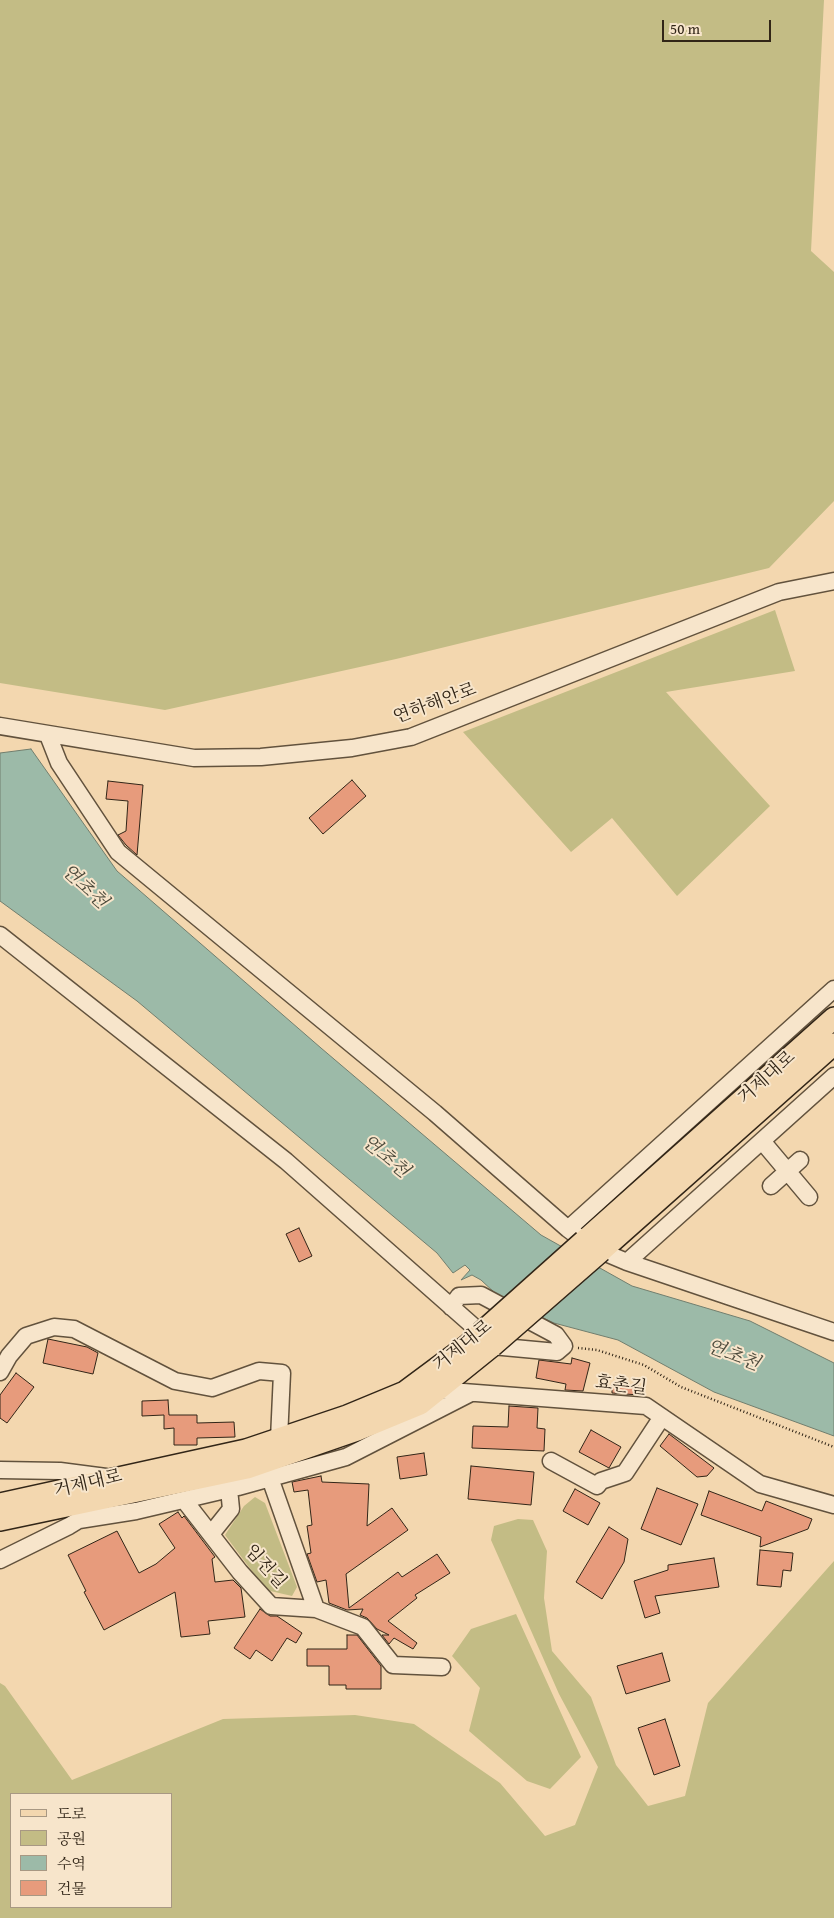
<!DOCTYPE html>
<meta charset="utf-8">
<style>
body{margin:0}
#map{position:relative;width:834px;height:1918px;overflow:hidden;background:#f3d7af;font-family:"Gentium Book Plus","Noto Serif KR",serif}
canvas{display:block}
.legend{position:absolute;left:10px;top:1793px;width:162px;height:115px;box-sizing:border-box;background:#f7e5cb;border:1px solid #a89883;margin:0;padding:6px 9px;list-style:none;font-size:15px;color:#312517}
.legend li{display:flex;align-items:center;gap:10px;height:25px}
.legend b{width:25px;border:1px solid #a89883}
.scale{position:absolute;left:662px;top:20px;width:109px;height:22px;box-sizing:border-box;border:2px solid #312517;border-top:0;padding-left:6px;font-size:15px;line-height:18px;white-space:nowrap;color:#312517;-webkit-text-stroke:4px #f7e5cb;paint-order:stroke}
</style>
<div id="map">
<canvas width="834" height="1918"></canvas>
<ul class="legend">
<li><b style="height:6px;background:#f3d7af"></b>도로</li>
<li><b style="height:14px;background:#c3bc85"></b>공원</li>
<li><b style="height:14px;background:#9cbaa8"></b>수역</li>
<li><b style="height:14px;background:#e79b7c"></b>건물</li>
</ul>
<div class="scale">50 m</div>
</div>
<script>
const context = document.querySelector('canvas').getContext('2d');
context.lineJoin = 'round';
function fill(path, color) { context.fillStyle = color; context.fill(path, 'evenodd'); }
const poly = rows => new Path2D(rows.map(r => 'M' + r).join(''));
function trace(path, color, width, dash) { context.strokeStyle = color; context.lineWidth = width; context.lineCap = dash ? 'butt' : 'round'; context.setLineDash(dash || []); context.stroke(path); }
function drawText(font, color, halo, rows, align = 'center') {
  context.font = font + ' "Gentium Book Plus","Noto Serif KR",serif'; context.lineWidth = 4; context.setLineDash([]); context.textBaseline = 'middle'; context.strokeStyle = halo; context.fillStyle = color; for (const [text, x, y, turn = 0] of rows) {
    context.save(); context.translate(x, y); context.rotate((+turn || 0) * Math.PI / 180); context.textAlign = isNaN(turn) ? turn : align; if (halo) context.strokeText(text, 0, 0); context.fillText(text, 0, 0); context.restore();
  }
}
const green = poly([
 [0,0,824,0,811,251,834,272,834,501,769,568,396,659,165,710,0,683],
 [775,610,795,671,666,692,770,806,677,896,612,818,571,852,463,732],
 [255,1497,265,1503,297,1587,292,1596,266,1590,225,1535,244,1506],
 [518,1519,533,1520,547,1551,544,1598,552,1651,591,1697,616,1765,648,1806,685,1796,708,1703,834,1561,834,1918,0,1918,0,1683,5,1686,72,1780,223,1719,355,1715,414,1724,500,1783,545,1836,575,1825,598,1767,559,1694,491,1540,494,1526],
 [11,1794,171,1794,171,1907,11,1907],
 [516,1614,581,1757,550,1789,527,1781,469,1731,480,1688,452,1656,471,1629]
]);
const water = poly([
 [31,749,117,871,321,1048,541,1235,632,1286,750,1321,834,1363,834,1436,714,1392,618,1340,554,1323,522,1308,496,1294,481,1280,472,1275,461,1280,470,1270,465,1265,453,1273,437,1253,137,1001,0,901,0,753,31,749]
]);
const building = poly([
 [352,780,366,796,323,834,309,818,352,780],
 [108,781,143,785,137,855,126,845,118,835,126,831,128,801,106,799,108,781],
 [299,1228,312,1256,299,1262,286,1234,299,1228],
 [48,1339,87,1347,98,1353,93,1374,43,1363,48,1339],
 [572,1358,590,1363,583,1391,565,1390,566,1384,536,1378,539,1360,571,1364,572,1358],
 [16,1373,34,1387,7,1423,0,1418,0,1395,16,1373],
 [612,1385,639,1386,639,1395,612,1393,612,1385],
 [168,1400,169,1415,197,1415,197,1423,234,1422,235,1437,197,1438,197,1445,174,1445,174,1428,164,1429,164,1415,142,1416,142,1401,168,1400],
 [509,1406,538,1408,537,1428,545,1429,544,1451,472,1448,473,1426,508,1427,509,1406],
 [591,1430,621,1447,609,1468,579,1452,591,1430],
 [669,1434,714,1468,707,1476,697,1477,660,1446,669,1434],
 [424,1453,427,1475,400,1479,397,1457,424,1453],
 [471,1466,534,1472,531,1505,468,1499,471,1466],
 [321,1476,322,1482,369,1484,367,1526,392,1508,408,1530,346,1574,349,1608,398,1572,402,1577,437,1554,450,1573,415,1595,417,1598,388,1621,417,1643,413,1649,394,1638,389,1644,382,1635,389,1635,377,1629,367,1618,360,1615,363,1609,347,1610,329,1603,326,1580,317,1582,307,1554,311,1553,307,1526,312,1525,308,1490,294,1492,292,1482,321,1476],
 [657,1488,698,1504,681,1545,641,1529,657,1488],
 [575,1489,600,1503,588,1525,563,1511,575,1489],
 [709,1491,762,1511,766,1501,812,1519,808,1529,760,1547,761,1537,701,1515,709,1491],
 [178,1512,182,1518,184,1516,215,1557,212,1559,215,1582,233,1580,241,1588,245,1617,208,1621,210,1634,181,1637,175,1592,104,1630,84,1592,86,1591,68,1555,117,1531,139,1573,156,1564,175,1548,159,1524,178,1512],
 [609,1527,628,1539,624,1562,602,1599,576,1582,609,1527],
 [760,1550,793,1553,791,1571,783,1570,781,1587,757,1585,760,1550],
 [714,1558,719,1587,655,1596,660,1613,645,1618,634,1581,668,1570,668,1565,714,1558],
 [260,1609,270,1616,277,1616,302,1633,296,1643,287,1638,272,1661,256,1650,250,1659,234,1648,260,1609],
 [347,1635,357,1635,381,1666,381,1689,346,1689,346,1685,329,1685,329,1666,307,1666,307,1649,347,1649,347,1635],
 [662,1653,670,1681,626,1694,617,1666,662,1653],
 [665,1719,680,1766,654,1775,638,1728,665,1719]
]);
const path = poly([
 [578,1348,597,1350,644,1365,681,1387,834,1447]
]);
const minor = poly([
 [0,726,194,758,261,757,352,748,411,737,779,592,834,581],
 [48,735,59,763,118,852,435,1113,568,1229,584,1241],
 [0,935,286,1161,481,1333],
 [762,1141,809,1197],
 [771,1186,800,1160],
 [568,1229,834,989],
 [601,1251,627,1262,834,1332],
 [627,1262,834,1076],
 [451,1307,459,1296,481,1295,556,1335,564,1346,557,1352,492,1346],
 [0,1372,9,1356,26,1336,54,1327,74,1329,175,1381,212,1388,259,1371,282,1373,279,1439],
 [437,1390,646,1406,760,1484,834,1505],
 [551,1461,597,1486,601,1481,625,1473,662,1417],
 [0,1470,60,1471,106,1477],
 [270,1478,316,1609],
 [184,1500,240,1572,271,1606,316,1609,363,1627,393,1665,442,1667],
 [79,1520,136,1511,238,1487,346,1457,471,1393],
 [211,1534,231,1509,229,1489],
 [0,1560,69,1526,87,1515]
]);
const major = poly([
 [584,1241,834,1018],
 [601,1251,834,1044],
 [0,1504,246,1450,347,1416,405,1392,467,1346,481,1333],
 [0,1520,247,1468,357,1430,420,1404,492,1346]
]);
const majorBridge = poly([
 [481,1333,584,1241],
 [492,1346,601,1251]
]);
const streetNames = [
 ["연하해안로",435,704,-20],
 ["거제대로",767,1078,-42],
 ["거제대로",463,1346,-39],
 ["효촌길",621,1386,7],
 ["거제대로",88,1484,-13],
 ["임전길",265,1567,48]
];
const waterNames = [
 ["연초천",84,887,43],
 ["연초천",385,1157,40],
 ["연초천",733,1356,21]
];
fill(green, '#c3bc85');
fill(water, '#9cbaa8');
trace(water, '#717e6e', 1);
fill(building, '#e79b7c');
trace(building, '#312517', 1);
trace(minor, '#62523d', 19);
trace(major, '#312517', 24);
trace(path, '#312517', 2.5, [1, 2.5]);
trace(minor, '#f7e5cb', 16);
trace(major, '#f3d7af', 21);
trace(majorBridge, '#312517', 24, []);
trace(majorBridge, '#f3d7af', 21);
drawText('18px', '#312517', '#f7e5cb', streetNames);
drawText('italic 19px', '#4c4a3b', '#f7e5cb', waterNames);
</script>
